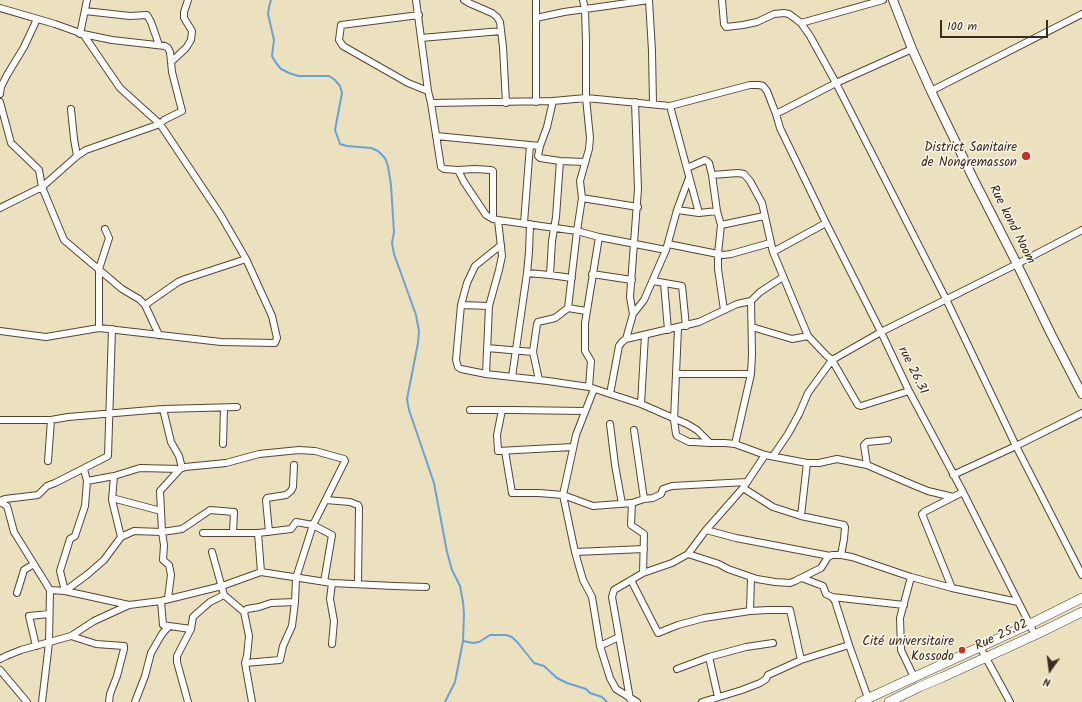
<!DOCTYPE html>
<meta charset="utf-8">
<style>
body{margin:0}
#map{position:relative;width:1082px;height:702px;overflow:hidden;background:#ece1bf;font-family:Kalam,sans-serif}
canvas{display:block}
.north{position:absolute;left:1030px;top:650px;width:40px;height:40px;-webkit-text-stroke:3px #fbf7ec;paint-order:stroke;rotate:194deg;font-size:11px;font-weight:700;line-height:16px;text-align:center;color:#3b2a1e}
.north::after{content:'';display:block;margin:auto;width:14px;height:18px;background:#3b2a1e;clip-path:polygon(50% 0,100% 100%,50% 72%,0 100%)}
.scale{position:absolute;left:940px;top:20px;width:108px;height:18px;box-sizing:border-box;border:2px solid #3b2a1e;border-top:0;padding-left:5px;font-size:12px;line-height:14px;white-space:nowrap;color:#3b2a1e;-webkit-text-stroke:3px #fbf7ec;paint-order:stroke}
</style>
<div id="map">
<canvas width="1082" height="702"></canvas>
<div class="north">N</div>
<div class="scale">100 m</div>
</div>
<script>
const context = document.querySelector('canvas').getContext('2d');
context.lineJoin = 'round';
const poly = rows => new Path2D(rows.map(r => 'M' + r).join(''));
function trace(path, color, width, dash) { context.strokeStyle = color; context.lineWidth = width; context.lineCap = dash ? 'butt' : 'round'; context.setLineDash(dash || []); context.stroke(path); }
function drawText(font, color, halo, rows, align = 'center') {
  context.font = font + ' Kalam,sans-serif'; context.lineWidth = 3; context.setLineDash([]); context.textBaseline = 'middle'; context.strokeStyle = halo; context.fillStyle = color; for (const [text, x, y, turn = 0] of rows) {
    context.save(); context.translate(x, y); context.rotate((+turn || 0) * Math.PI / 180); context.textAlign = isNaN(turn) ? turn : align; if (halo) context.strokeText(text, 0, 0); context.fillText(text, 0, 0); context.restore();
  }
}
const stream = poly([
 [271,0,269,7,268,14,274,40,272,56,276,63,281,69,289,73,298,76,329,76,335,80,340,86,342,93,335,130,340,144,347,146,371,148,378,151,385,158,388,166,391,185,394,232,392,243,394,254,416,315,419,331,418,343,407,399,409,410,434,483,447,552,452,570,460,586,463,602,464,614,463,641,457,672,455,682,445,702],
 [463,641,473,643,479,642,490,635,506,635,512,637,518,643,534,663,544,666,557,678,567,683,586,689,590,693,602,697,607,702]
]);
const street = poly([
 [416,0,428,91,431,103,441,167,444,169,458,170,464,182,486,215,493,219,498,220,577,231,599,237,666,250],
 [464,0,469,3,492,13,497,17,500,22,503,47,506,103],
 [536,0,536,102],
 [649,0,652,51,653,104],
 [722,0,724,24,726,27,743,25,757,22,774,14,784,13,789,14,801,23,810,36,836,83,946,299,1016,446,1082,575],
 [0,8,55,24,83,34,112,40,165,46,168,48,170,52,172,72,182,111,164,120,160,124,86,150,77,156,42,187,0,208],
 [85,11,130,16,147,15,151,22,159,45],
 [419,15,341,25,339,40,343,46,408,83,428,91],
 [536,18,564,12,649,0],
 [801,23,883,0],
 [80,34,87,0],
 [83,34,120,88,160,124,220,214,246,259,185,279,178,282,145,305],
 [421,38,501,31],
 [171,62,186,48,191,40,192,31,184,18,184,12,188,0],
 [931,91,1082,14],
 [0,94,1,87,7,75,24,47,37,19],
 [0,102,11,143,39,170,42,187,64,240,122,289,139,299,145,305,159,335],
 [431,103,553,101,586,98,670,106,750,85,759,85,763,86,767,91,776,114,780,128,826,223,881,332,909,391,963,492,1035,635],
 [670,106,699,213],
 [71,109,74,139,77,156],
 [776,114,836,83,912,49],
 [436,136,540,146,547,127,553,101],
 [540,146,538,156,540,158,560,161,585,162],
 [687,168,705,160,707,161,709,163,712,175,717,211,721,225,718,254,718,269,724,310],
 [458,170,475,169,491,170,493,171,493,219],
 [712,175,738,173,744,174,750,181,762,203,773,252,808,336,826,355,832,360,858,405,861,406,909,391],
 [582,198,638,207],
 [677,210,699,213,717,211],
 [524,223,530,145],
 [721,225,764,216],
 [668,244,723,255,731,254,770,243],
 [501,245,475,266,467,283,461,305,456,360,458,367,461,369,486,374,548,381,589,387,641,404,687,424,697,430,710,443],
 [773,252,826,223],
 [527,273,550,275,572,278],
 [592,274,632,280],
 [550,275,552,241,556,217,560,161],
 [653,281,682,286,686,326],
 [664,283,668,330],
 [461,305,489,306],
 [568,308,577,231,582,198,580,181,589,149,590,138,586,98,586,42,585,10,583,0],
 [633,314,630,297,638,189,635,102],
 [752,327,792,339,808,336],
 [99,328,99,269,109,238,105,229],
 [678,328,674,420,676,434,677,436,689,442,693,442,710,443,725,443,735,444,765,455,807,463,819,463,837,459,867,465,911,484,928,491,953,497],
 [0,331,46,337,99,328,221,342,275,343,277,338,272,316,246,259],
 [626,339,633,314,644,300,666,250,677,210,689,178],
 [487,348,533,352],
 [486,374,489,306,499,270,502,256,498,220],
 [676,374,751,374],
 [512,377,527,273,529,252,530,224],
 [539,380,533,352,537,324,538,322,555,318,568,308,586,311],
 [589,387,591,361,585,351,585,323,599,237],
 [594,389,576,435,563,495,575,552,583,580,592,597,600,646,610,678,616,689,637,702],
 [610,394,619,346,622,342,626,339,699,322,737,304,751,301,760,292,783,277],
 [641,404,645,335],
 [163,409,171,442,179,456,182,468],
 [470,410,512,410,585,411],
 [502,410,497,435,498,451,573,447],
 [0,420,51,420,68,417,163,409,237,407],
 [610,424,615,465,622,504],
 [223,444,224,408],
 [735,444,751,374,752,354,751,301],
 [505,451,512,493,539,493,563,495,593,506,632,503,631,525,644,534,643,573],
 [773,456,788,434,799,414,808,393,832,360,881,332,1017,264,1082,230],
 [48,461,51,420],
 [867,465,864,445,867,442,888,440],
 [84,469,87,481,85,506,75,536,70,539,60,571,65,591,88,574,104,560,121,537,134,531,162,532,182,529,210,510,234,512,233,533],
 [953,475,1016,446,1082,413],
 [114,476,112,500,121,537],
 [87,481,114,476,140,468,180,469,185,467,226,463,259,454,299,450,315,451,344,459,345,461,313,525,296,578,295,602,292,626,283,646,280,660,245,663],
 [743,488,773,507,801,516,844,525,845,527,844,539,841,555],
 [112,498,161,511],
 [644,499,653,498,661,494,663,489,672,486,747,482],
 [326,500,350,502,355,504,358,505,359,507,358,584],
 [0,501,5,499,38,495,47,486,55,483,108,456,112,329],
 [0,502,7,506,14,532,50,590,49,643,42,702],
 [632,503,644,499,634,430],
 [801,516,807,463],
 [706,530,736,538,830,556],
 [269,532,266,500,267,498,286,495,291,491,293,487,294,465],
 [203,533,258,533,291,529,296,522,313,525,332,535,324,582],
 [258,533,261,572],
 [212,552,224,595,244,612,249,636,247,656,245,663,252,702],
 [575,552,644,549],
 [688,554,719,564,728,569,757,579,775,582,790,583,795,581,821,568,828,557,832,555,841,555,852,557,911,577,952,588,1018,602],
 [911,577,900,618,901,650,914,677],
 [802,578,823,586,826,594,832,597,835,601,849,645,868,698],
 [631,580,658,633,678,625,704,618,750,611,768,610,790,610,801,660],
 [332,583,330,599,334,621,332,644],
 [952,588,922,514,924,512,963,492],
 [50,590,65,591,129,605],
 [17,593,24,570,34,564],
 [832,597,904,605],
 [168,598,171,575,169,565,163,560,164,545,162,532,160,491,180,469],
 [750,611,751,577],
 [244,612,247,609,259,607,271,603,295,602],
 [169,626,191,629],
 [71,636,96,644,124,646,124,649,117,676,110,694,109,702],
 [36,646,29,616,49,614],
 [600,646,619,637],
 [980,647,1010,702],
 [709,657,718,697],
 [0,659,6,656,21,650,71,636,94,621,129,605,161,601,222,586,261,572,332,583,394,586,426,587],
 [677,669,709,657,746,647,773,643],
 [0,670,27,702],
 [630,699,612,597,614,590,643,573,672,563,688,554,706,530,743,488,765,455],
 [135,702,145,676,151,653,162,634,169,626,163,625,161,601],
 [188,702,177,662,177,656,191,629,193,617,195,615,210,602,224,595],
 [702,702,742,690,760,683,766,679,768,675,801,660,849,645]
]);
const secondary = poly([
 [893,0,912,49,931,91,973,178,1017,264,1051,334,1082,394]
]);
const primary = poly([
 [860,702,1030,624,1082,598],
 [889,702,919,687,943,677,1035,635,1082,612]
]);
const markers = [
 [1026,156,5,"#c8321e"],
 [962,650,4,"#c8321e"]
];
const poiNames = [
 ["District Sanitaire",1017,149],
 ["de Nongremasson",1017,164],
 ["Cité universitaire",954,643],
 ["Kossodo",954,658]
];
const streetNames = [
 ["Rue kond Noom",1011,225,63],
 ["rue 26.31",912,371,64],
 ["Rue 25.02",1002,636,-25]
];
trace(stream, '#68a3d8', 2);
trace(street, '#564536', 8);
trace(secondary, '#564536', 10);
trace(primary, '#564536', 10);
trace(street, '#fff', 6);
trace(secondary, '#fff', 8);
trace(primary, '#fff', 9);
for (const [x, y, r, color] of markers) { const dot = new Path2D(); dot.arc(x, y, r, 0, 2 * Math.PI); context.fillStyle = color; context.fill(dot); trace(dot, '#fbf7ec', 1.5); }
drawText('13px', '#3b2a1e', '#fbf7ec', poiNames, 'right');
drawText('13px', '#3b2a1e', '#fbf7ec', streetNames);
</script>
